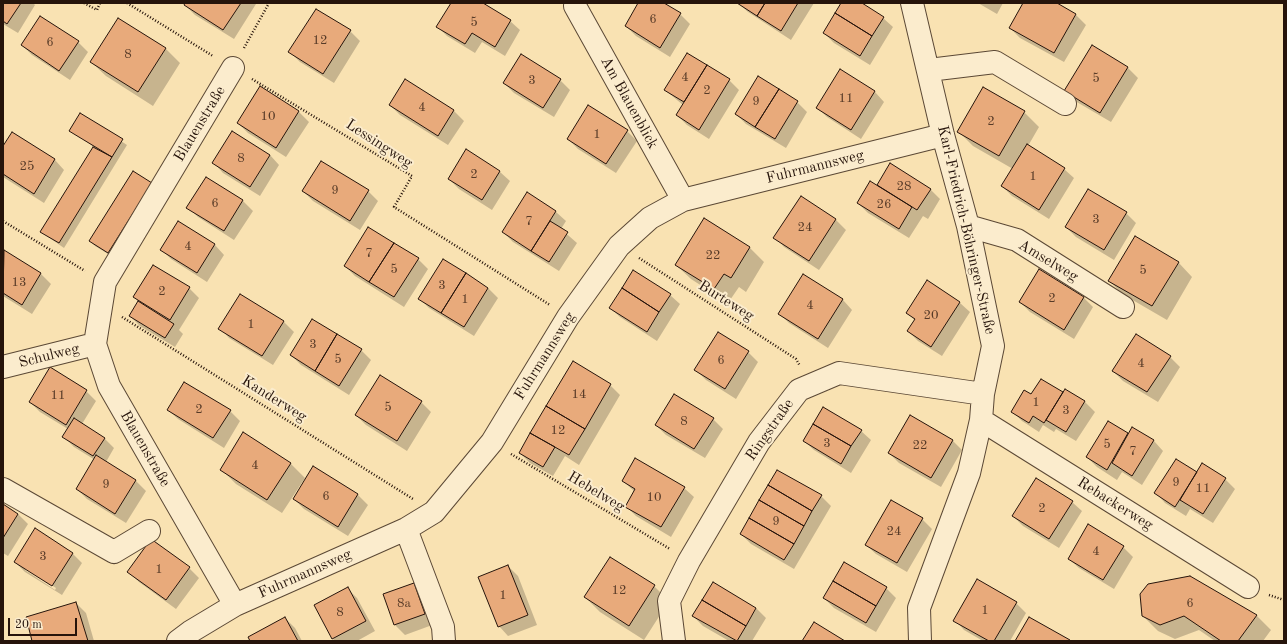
<!DOCTYPE html>
<meta charset="utf-8">
<style>
body{margin:0}
#map{position:relative;width:1287px;height:644px;overflow:hidden;background:#f9e2b2;font-family:"Old Standard TT",serif}
canvas{display:block}
.frame{position:absolute;inset:0;border:4px solid #26140b;pointer-events:none}
.scale{position:absolute;left:8px;top:618px;width:69px;height:18px;box-sizing:border-box;border:2px solid #26140b;border-top:0;padding-left:5px;font-size:12px;line-height:14px;white-space:nowrap;color:#26140b;-webkit-text-stroke:3px #fbeccd;paint-order:stroke}
</style>
<div id="map">
<canvas width="1287" height="644"></canvas>
<div class="frame"></div>
<div class="scale">20 m</div>
</div>
<script>
const context = document.querySelector('canvas').getContext('2d');
context.lineJoin = 'round';
function fill(path, color) { context.fillStyle = color; context.fill(path, 'evenodd'); }
const poly = rows => new Path2D(rows.map(r => 'M' + r).join(''));
function trace(path, color, width, dash) { context.strokeStyle = color; context.lineWidth = width; context.lineCap = dash ? 'butt' : 'round'; context.setLineDash(dash || []); context.stroke(path); }
function drawText(font, color, halo, rows, align = 'center') {
  context.font = font + ' "Old Standard TT",serif'; context.lineWidth = 4; context.setLineDash([]); context.textBaseline = 'middle'; context.strokeStyle = halo; context.fillStyle = color; for (const [text, x, y, turn = 0] of rows) {
    context.save(); context.translate(x, y); context.rotate((+turn || 0) * Math.PI / 180); context.textAlign = isNaN(turn) ? turn : align; if (halo) context.strokeText(text, 0, 0); context.fillText(text, 0, 0); context.restore();
  }
}
const shadow = poly([
 [3,3,33,3,35,5,18,33,3,24],
 [186,3,254,3,256,4,234,39,195,15,185,5],
 [452,3,481,3,510,21,520,30,505,56,482,42,475,53,447,36,437,26],
 [639,3,662,3,680,14,690,24,670,57,636,36,626,26],
 [738,3,814,3,791,40,748,12],
 [842,3,860,3,883,18,893,27,870,65,834,43,824,33],
 [978,3,1003,3,997,14],
 [1024,3,1055,3,1076,15,1086,25,1064,62,1020,38,1010,28],
 [316,10,350,31,360,41,334,83,300,62,290,52],
 [78,42,88,52,70,80,32,55,22,45],
 [1092,46,1128,68,1138,78,1111,122,1075,101,1065,91],
 [165,48,180,63,153,106,106,76,91,62],
 [687,54,729,80,739,90,709,139,687,125,677,115,683,105,665,90],
 [521,56,560,80,570,90,554,117,514,93,504,83],
 [840,71,875,92,884,102,861,139,827,117,817,107],
 [406,81,454,111,464,121,448,145,400,115,390,105],
 [260,88,299,112,309,122,286,157,248,133,238,123],
 [797,102,807,112,786,148,746,124,736,114],
 [1024,112,1039,127,1028,146,1064,169,1074,178,1049,219,1012,196,1002,186,1013,169,973,146,959,132],
 [80,114,127,145,64,248,41,232,94,147,70,130],
 [627,131,637,141,616,173,578,149,568,139],
 [12,133,55,160,64,170,44,203,3,177,3,148],
 [467,151,500,172,510,181,492,210,459,189,449,179],
 [270,155,279,165,260,196,223,173,214,163],
 [890,165,930,189,940,199,928,219,923,216,909,238,868,213,858,203,877,187],
 [206,178,243,201,253,211,234,240,198,217,188,207],
 [151,183,113,257,95,246,90,241],
 [303,191,368,191,378,201,360,230,313,201],
 [527,194,556,212,566,221,561,229,577,243,559,271,513,242,503,232],
 [801,197,836,220,846,230,819,270,784,247,775,237],
 [1126,213,1136,223,1114,260,1076,237,1066,227],
 [704,219,750,248,764,262,746,292,739,287,728,303,691,279,676,265],
 [179,222,215,245,224,255,207,282,171,259,161,249],
 [4,251,41,274,51,284,32,314,3,296],
 [418,259,428,269,404,307,355,276,345,266],
 [443,260,488,288,498,298,474,336,429,308,419,298],
 [1178,262,1192,277,1167,320,1124,295,1109,281],
 [803,275,843,300,852,310,828,348,789,323,779,313],
 [927,281,960,303,970,312,942,356,918,341,908,331,915,321,907,312],
 [189,288,199,298,179,330,183,334,175,347,140,326,130,316,139,302,135,297],
 [240,295,284,322,294,332,273,365,229,338,220,328],
 [670,295,680,304,657,341,620,317,610,308],
 [1084,298,1093,307,1074,339,1030,312,1020,302],
 [313,320,361,350,371,360,349,395,301,365,291,355],
 [748,352,758,362,736,399,706,380,696,370],
 [1170,357,1180,367,1158,402,1123,381,1113,371],
 [573,363,610,385,620,395,579,465,565,456,553,476,530,463,520,453],
 [1041,380,1064,394,1066,390,1085,402,1095,412,1076,441,1056,429,1054,432,1043,425,1039,432,1022,421,1012,411,1031,396],
 [86,391,96,401,82,424,104,438,114,448,106,462,136,481,146,491,126,523,87,499,77,489,95,460,74,447,64,437,68,429,40,412,30,402],
 [421,402,431,412,407,451,366,425,356,415],
 [168,410,230,411,240,421,224,448,178,419],
 [713,419,723,429,705,458,666,435,656,425],
 [1109,422,1129,434,1132,428,1154,441,1163,451,1142,485,1122,472,1117,480,1097,467,1087,457],
 [861,431,871,440,851,473,814,450,804,441],
 [952,440,962,450,941,487,899,463,889,453],
 [290,463,305,478,282,513,236,484,221,469],
 [314,468,358,495,368,505,348,536,304,509,294,499],
 [1197,473,1225,479,1235,489,1213,523,1190,509,1186,516,1165,503,1156,493],
 [623,481,684,488,694,497,671,537,636,516,626,506,635,492],
 [821,496,831,506,794,569,751,544,741,534],
 [1072,502,1082,511,1059,548,1023,526,1013,516],
 [3,505,18,514,28,524,8,556,3,553],
 [922,519,932,529,907,572,876,554,866,545],
 [1123,547,1133,557,1114,589,1079,568,1069,559],
 [72,553,82,563,62,595,25,572,15,562],
 [25,568,56,588,55,590,25,570],
 [508,566,518,576,537,625,508,636,499,626],
 [189,568,199,578,176,609,139,582,129,572],
 [1190,577,1257,616,1271,630,1263,641,1215,641,1199,630,1175,639,1158,631,1143,616],
 [713,583,756,608,766,618,752,641,729,641,703,626,693,616],
 [414,584,424,594,435,624,405,635,395,625],
 [654,586,669,601,644,640,600,612,585,597],
 [347,588,357,598,375,631,357,641,335,641,333,639],
 [886,588,896,598,876,632,834,608,824,598],
 [76,603,86,613,94,641,33,641],
 [1016,603,1026,613,1010,641,983,641,964,630,955,620],
 [285,618,295,628,302,641,252,641]
]);
const building = poly([
 [3,3,21,3,7,24,3,21,3,3],
 [185,3,241,3,223,30,184,5,185,3],
 [451,3,483,3,511,20,495,47,472,33,465,44,436,27,451,3],
 [638,3,664,3,681,13,660,48,625,26,638,3],
 [737,3,765,3,757,16,737,3],
 [765,3,798,3,781,31,757,16,765,3],
 [841,3,862,3,884,17,872,36,835,13,841,3],
 [1023,3,1057,3,1076,14,1054,53,1009,28,1023,3],
 [316,9,351,30,323,74,288,52,316,9],
 [835,13,872,36,860,56,823,33,835,13],
 [40,16,79,41,59,71,21,45,40,16],
 [118,18,166,48,138,92,90,62,118,18],
 [1092,45,1128,67,1100,113,1064,91,1092,45],
 [687,53,707,65,684,102,664,90,687,53],
 [521,54,561,79,543,108,503,83,521,54],
 [707,65,730,79,699,130,676,115,707,65],
 [840,69,875,91,851,130,816,108,840,69],
 [758,76,779,89,755,127,735,114,758,76],
 [405,79,454,110,438,136,389,105,405,79],
 [260,86,299,111,276,148,237,123,260,86],
 [983,87,1025,111,999,156,957,132,983,87],
 [779,89,798,101,775,139,755,127,779,89],
 [588,105,628,130,606,164,567,139,588,105],
 [80,113,123,139,112,157,69,131,80,113],
 [232,131,270,155,250,187,212,163,232,131],
 [12,132,55,159,34,194,3,174,3,146,12,132],
 [1027,144,1065,168,1039,210,1001,186,1027,144],
 [93,147,112,157,59,243,40,232,93,147],
 [466,149,500,171,482,200,448,179,466,149],
 [321,161,369,190,350,221,302,191,321,161],
 [890,163,931,189,917,210,877,185,890,163],
 [133,171,152,183,108,253,89,241,133,171],
 [206,177,243,200,224,231,186,208,206,177],
 [870,181,912,207,899,229,857,203,870,181],
 [1088,189,1127,212,1104,250,1065,227,1088,189],
 [527,192,556,211,531,251,502,232,527,192],
 [801,196,836,219,809,261,773,238,801,196],
 [704,218,750,247,731,278,724,274,714,289,675,265,704,218],
 [178,221,215,244,197,273,160,250,178,221],
 [550,221,568,232,549,262,531,251,550,221],
 [368,227,394,243,369,282,344,266,368,227],
 [1135,236,1179,262,1152,306,1108,281,1135,236],
 [394,243,419,258,394,297,369,282,394,243],
 [4,250,41,273,22,305,3,293,4,250],
 [443,259,466,273,441,313,418,299,443,259],
 [153,265,190,287,170,320,133,297,153,265],
 [1039,269,1084,297,1064,330,1019,302,1039,269],
 [633,270,671,294,659,312,622,288,633,270],
 [466,273,488,288,464,327,441,313,466,273],
 [803,274,843,299,818,339,778,314,803,274],
 [927,280,960,302,931,347,907,331,915,319,906,313,927,280],
 [622,288,659,312,647,332,609,308,622,288],
 [240,294,284,321,262,356,218,329,240,294],
 [138,301,174,324,165,338,129,316,138,301],
 [312,319,337,334,315,371,290,355,312,319],
 [718,332,749,351,725,389,694,370,718,332],
 [337,334,362,349,339,386,315,371,337,334],
 [1136,334,1171,356,1147,392,1112,371,1136,334],
 [573,361,611,384,585,429,546,406,573,361],
 [50,367,87,390,66,425,29,402,50,367],
 [380,375,422,401,397,441,355,415,380,375],
 [1041,379,1063,392,1044,423,1033,416,1029,423,1011,412,1024,390,1031,394,1041,379],
 [184,382,231,410,213,438,167,410,184,382],
 [1065,389,1085,401,1066,432,1046,420,1065,389],
 [674,394,714,418,694,449,655,425,674,394],
 [546,406,585,429,569,455,530,433,546,406],
 [823,407,862,430,851,446,813,424,823,407],
 [910,415,953,440,931,478,888,453,910,415],
 [74,418,105,438,93,456,62,437,74,418],
 [1108,421,1128,433,1107,470,1086,457,1108,421],
 [813,424,851,446,841,464,803,441,813,424],
 [1132,427,1154,440,1132,476,1112,463,1132,427],
 [243,432,291,463,267,500,220,470,243,432],
 [530,433,555,447,543,467,519,453,530,433],
 [96,455,136,480,115,514,76,489,96,455],
 [635,458,685,487,661,527,625,507,635,489,622,481,635,458],
 [1176,459,1197,472,1175,507,1154,493,1176,459],
 [1202,463,1226,478,1203,514,1180,500,1202,463],
 [313,466,358,494,338,527,293,499,313,466],
 [777,470,822,495,812,511,768,485,777,470],
 [1036,478,1073,501,1049,539,1012,516,1036,478],
 [768,485,812,511,804,526,759,500,768,485],
 [759,500,804,526,794,544,749,518,759,500],
 [891,500,923,518,897,563,865,545,891,500],
 [3,504,18,514,3,538,3,504],
 [749,518,794,544,784,560,740,534,749,518],
 [1088,524,1124,546,1103,580,1068,559,1088,524],
 [35,528,73,553,52,586,14,562,35,528],
 [151,539,190,567,166,600,127,572,151,539],
 [610,557,655,585,629,626,584,597,610,557],
 [844,562,887,587,876,606,833,581,844,562],
 [508,565,528,615,498,627,478,577,508,565],
 [1190,576,1257,615,1238,641,1221,641,1184,616,1160,625,1142,616,1140,594,1148,584,1190,576],
 [977,579,1017,602,994,641,989,641,953,621,977,579],
 [833,581,876,606,866,623,823,598,833,581],
 [713,582,756,608,746,626,702,600,713,582],
 [414,583,425,614,394,625,383,594,414,583],
 [348,587,366,621,332,639,314,605,348,587],
 [702,600,746,626,737,641,692,616,702,600],
 [76,602,88,641,32,641,26,617,76,602],
 [285,617,298,641,250,641,248,637,285,617],
 [1029,617,1070,640,1069,641,1015,641,1029,617],
 [814,622,845,641,802,641,814,622]
]);
const path = poly([
 [84,3,97,10,100,3],
 [127,3,213,56],
 [244,48,269,3],
 [252,79,412,176,394,207,550,305],
 [3,221,85,271],
 [639,258,796,359,800,366],
 [122,317,413,499],
 [511,454,670,549],
 [1269,595,1284,600]
]);
const minor = poly([
 [912,3,943,135,968,226,993,346,983,394,981,420,969,473,919,608,920,641],
 [575,6,683,200],
 [233,68,105,282,95,344,109,386,235,605],
 [929,70,995,62,1065,104],
 [968,226,1017,240,1123,307],
 [3,367,95,344],
 [981,420,1248,587],
 [3,489,114,552,149,531],
 [406,529,443,627,444,641],
 [178,641,190,632,235,605,406,529,434,512,492,442,568,317,619,246,650,218,683,200,943,135],
 [674,641,669,601,689,561,759,442,799,390,839,373,983,394]
]);
const numberNames = [
 ["6",653,20],
 ["5",474,23],
 ["12",320,41],
 ["6",50,43],
 ["8",128,55],
 ["4",685,78],
 ["5",1096,79],
 ["3",532,81],
 ["2",707,91],
 ["11",846,99],
 ["9",756,102],
 ["4",422,108],
 ["10",268,117],
 ["2",991,122],
 ["1",597,135],
 ["8",241,159],
 ["25",27,167],
 ["2",474,175],
 ["1",1033,177],
 ["28",904,187],
 ["9",335,191],
 ["6",215,204],
 ["26",884,205],
 ["3",1096,220],
 ["7",529,222],
 ["24",805,228],
 ["4",188,247],
 ["7",369,254],
 ["22",713,256],
 ["5",394,270],
 ["5",1143,271],
 ["13",19,283],
 ["3",442,286],
 ["2",162,292],
 ["2",1052,299],
 ["1",465,300],
 ["4",810,306],
 ["20",931,316],
 ["1",251,325],
 ["3",313,345],
 ["5",338,360],
 ["6",721,361],
 ["4",1141,364],
 ["14",579,395],
 ["11",58,396],
 ["1",1036,403],
 ["5",388,408],
 ["2",199,410],
 ["3",1066,411],
 ["8",684,422],
 ["12",558,431],
 ["3",827,444],
 ["5",1107,445],
 ["22",920,446],
 ["7",1133,452],
 ["4",255,466],
 ["9",1176,483],
 ["9",106,485],
 ["11",1203,489],
 ["6",326,497],
 ["10",654,498],
 ["2",1042,509],
 ["9",776,522],
 ["24",894,532],
 ["4",1096,552],
 ["3",43,557],
 ["1",159,570],
 ["12",619,591],
 ["1",503,596],
 ["8a",404,604],
 ["6",1190,604],
 ["1",985,611],
 ["8",340,613]
];
const streetNames = [
 ["Am Blauenblick",629,103,61],
 ["Blauenstraße",200,124,-59],
 ["Lessingweg",379,144,33],
 ["Fuhrmannsweg",815,167,-14],
 ["Karl-Friedrich-Böhringer-Straße",966,230,77],
 ["Amselweg",1048,261,31],
 ["Burteweg",726,301,32],
 ["Schulweg",49,356,-14],
 ["Fuhrmannsweg",545,356,-58],
 ["Kanderweg",274,399,32],
 ["Ringstraße",770,430,-55],
 ["Blauenstraße",145,449,60],
 ["Hebelweg",596,492,31],
 ["Rebackerweg",1115,504,32],
 ["Fuhrmannsweg",305,574,-24]
];
fill(shadow, '#0003');
fill(building, '#e8aa7b');
trace(building, '#26140b', 1);
trace(minor, '#5b4835', 24);
trace(path, '#26140b', 2.5, [1, 2]);
trace(minor, '#fbeccd', 22);
drawText('13px', '#563a27', null, numberNames);
drawText('15px', '#26140b', '#fbeccd', streetNames);
</script>
